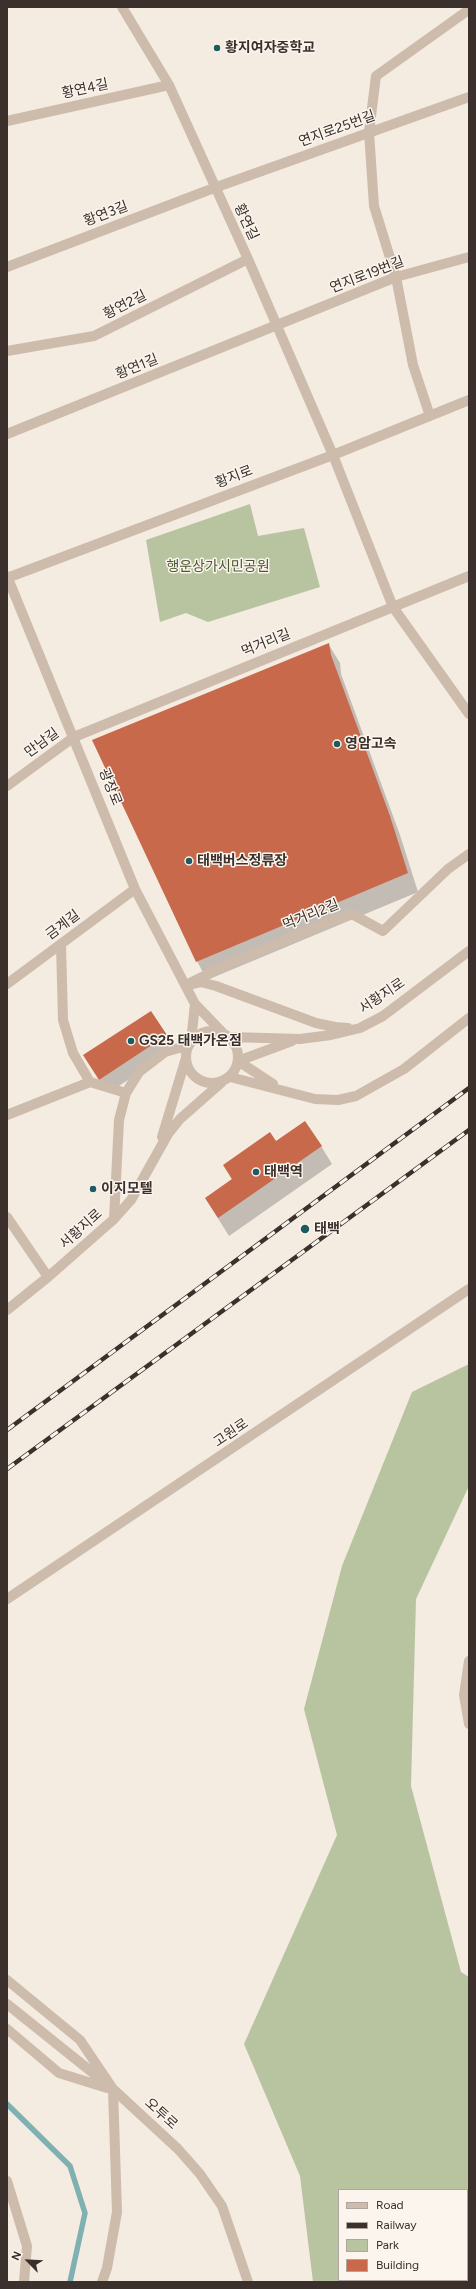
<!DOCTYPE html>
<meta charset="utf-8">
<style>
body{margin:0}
#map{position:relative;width:476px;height:2289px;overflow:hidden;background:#f4ebe1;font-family:Figtree,sans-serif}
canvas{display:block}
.frame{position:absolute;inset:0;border:8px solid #3b302b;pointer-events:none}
.legend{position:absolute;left:338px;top:2189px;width:130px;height:92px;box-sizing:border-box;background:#fbf5ee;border:1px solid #aea6a0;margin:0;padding:5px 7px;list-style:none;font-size:12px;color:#3b302b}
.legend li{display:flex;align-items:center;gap:8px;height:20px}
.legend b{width:20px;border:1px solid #aea6a0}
.north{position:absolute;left:8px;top:2241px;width:40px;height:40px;-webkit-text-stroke:3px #fbf5ee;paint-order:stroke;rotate:294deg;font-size:11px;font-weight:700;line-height:16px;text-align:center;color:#3b302b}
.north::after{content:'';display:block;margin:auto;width:14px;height:18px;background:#3b302b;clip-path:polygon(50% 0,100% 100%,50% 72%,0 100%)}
</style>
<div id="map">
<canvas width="476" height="2289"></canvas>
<div class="frame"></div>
<ul class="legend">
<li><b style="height:5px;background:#cdbbac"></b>Road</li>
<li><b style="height:5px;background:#3b302b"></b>Railway</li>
<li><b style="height:11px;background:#b8c4a0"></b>Park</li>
<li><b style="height:11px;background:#c8694b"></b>Building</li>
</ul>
<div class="north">N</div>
</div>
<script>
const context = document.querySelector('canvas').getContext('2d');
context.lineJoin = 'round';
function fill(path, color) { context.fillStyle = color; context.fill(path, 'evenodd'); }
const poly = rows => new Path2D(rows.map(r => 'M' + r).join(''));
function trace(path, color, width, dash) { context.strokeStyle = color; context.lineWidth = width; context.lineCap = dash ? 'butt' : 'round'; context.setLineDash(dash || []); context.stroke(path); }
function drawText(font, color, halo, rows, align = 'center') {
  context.font = font + ' Figtree,"Noto Sans KR",sans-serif'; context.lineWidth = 3; context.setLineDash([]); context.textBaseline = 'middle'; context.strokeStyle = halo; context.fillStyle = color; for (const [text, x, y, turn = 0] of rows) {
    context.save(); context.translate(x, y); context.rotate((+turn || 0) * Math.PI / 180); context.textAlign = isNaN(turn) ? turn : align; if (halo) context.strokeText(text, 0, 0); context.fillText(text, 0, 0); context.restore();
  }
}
const green = poly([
 [250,504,258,536,304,528,320,587,208,622,186,613,160,622,146,540],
 [469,1364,469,1486,416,1599,411,1786,461,1972,469,1977,469,2282,313,2282,300,2176,244,2044,337,1835,304,1709,342,1566,412,1392],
 [339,2190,467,2190,467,2280,339,2280]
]);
const shadow = poly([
 [329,645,340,663,341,674,400,835,418,892,207,980,197,961],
 [166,1036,174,1050,108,1093,93,1070],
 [275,1142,321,1146,332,1164,229,1236,206,1199,232,1180,224,1165]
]);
const stream = poly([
 [7,2104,70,2166,85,2213,70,2282]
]);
const building = poly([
 [329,643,331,655,390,816,408,873,196,962,92,740],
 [151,1011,167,1035,99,1080,83,1055],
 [305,1121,322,1146,218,1218,205,1198,232,1179,223,1165,270,1132,276,1141]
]);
const minor = poly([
 [122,7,169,85,248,259,333,455,393,607,469,714],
 [7,121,169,85],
 [7,267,214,188,469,97],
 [7,351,94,336,248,259],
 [430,416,413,365,396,277,374,206,369,132,376,76,467,11],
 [7,434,396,277,469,257],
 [7,576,135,889,195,1004,222,1032],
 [7,578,333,455,469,400],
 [7,786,74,737,469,576],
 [61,944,63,1020,73,1053,90,1082,126,1093],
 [7,984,135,889],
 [192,984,201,982,216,986,316,1023,335,1027,348,1028],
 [186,985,226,965,329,922,352,914,383,931,448,869,469,854],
 '186 1057a26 26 0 1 1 52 0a26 26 0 1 1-52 0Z',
 [230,1037,300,1039,331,1035,360,1028,383,1016,469,951],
 [191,1042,195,1004],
 [238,1061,292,1041],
 [238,1061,273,1084],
 [230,1077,315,1099,338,1100,356,1096,404,1069,469,1018],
 [7,1115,90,1082],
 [162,1137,186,1058],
 [7,1217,48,1277],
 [114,1219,119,1120,126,1093,139,1072,165,1052,179,1048,187,1049],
 [7,1310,48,1277,114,1219,131,1200,168,1134,180,1119,222,1082],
 [7,1599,469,1289],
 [469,1661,464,1695,469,1724],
 [7,1980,80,2040,113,2089,117,2212,107,2268,102,2282],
 [7,2004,113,2089,178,2149,200,2174,222,2206,248,2282],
 [7,2029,59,2073,107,2088],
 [7,2181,27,2246,24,2282]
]);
const rail = poly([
 [7,1430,469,1088],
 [7,1469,469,1130]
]);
const markers = [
 [217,48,4,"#1f5a5e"],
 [337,744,4,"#1f5a5e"],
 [189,861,4,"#1f5a5e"],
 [131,1041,4,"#1f5a5e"],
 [256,1172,4,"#1f5a5e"],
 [93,1189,4,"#1f5a5e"],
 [305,1229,5,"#1f5a5e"]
];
const poiNames = [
 ["황지여자중학교",225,48],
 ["영암고속",345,744],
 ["태백버스정류장",197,861],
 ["GS25 태백가온점",139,1041],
 ["태백역",264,1172],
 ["이지모텔",101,1189],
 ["태백",314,1229]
];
const streetNames = [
 ["황연4길",85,89,-12],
 ["연지로25번길",337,129,-20],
 ["황연3길",106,214,-21],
 ["황연길",246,222,65],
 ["연지로19번길",367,275,-21],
 ["황연2길",125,305,-27],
 ["황연1길",137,367,-22],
 ["황지로",234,477,-21],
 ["먹거리길",266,643,-22],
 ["만남길",42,743,-36],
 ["광장로",110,787,68],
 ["먹거리2길",311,915,-22],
 ["금계길",63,925,-37],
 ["서황지로",382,996,-34],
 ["서황지로",81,1229,-42],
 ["고원로",231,1433,-34],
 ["오투로",161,2114,42]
];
const parkNames = [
 ["행운상가시민공원",218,567]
];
fill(green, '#b8c4a0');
fill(shadow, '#0003');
trace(stream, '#7fb0b2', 5.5);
fill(building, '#c8694b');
trace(minor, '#cdbbac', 10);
trace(rail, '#3b302b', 4.5);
trace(rail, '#fbf5ee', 3, [9]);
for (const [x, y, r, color] of markers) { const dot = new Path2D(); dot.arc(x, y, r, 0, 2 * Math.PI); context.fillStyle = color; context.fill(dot); trace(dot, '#fbf5ee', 1.5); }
drawText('bold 14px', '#3b302b', '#fbf5ee', poiNames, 'left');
drawText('14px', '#3b302b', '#fbf5ee', streetNames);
drawText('14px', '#4a5a2e', '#fbf5ee', parkNames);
</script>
